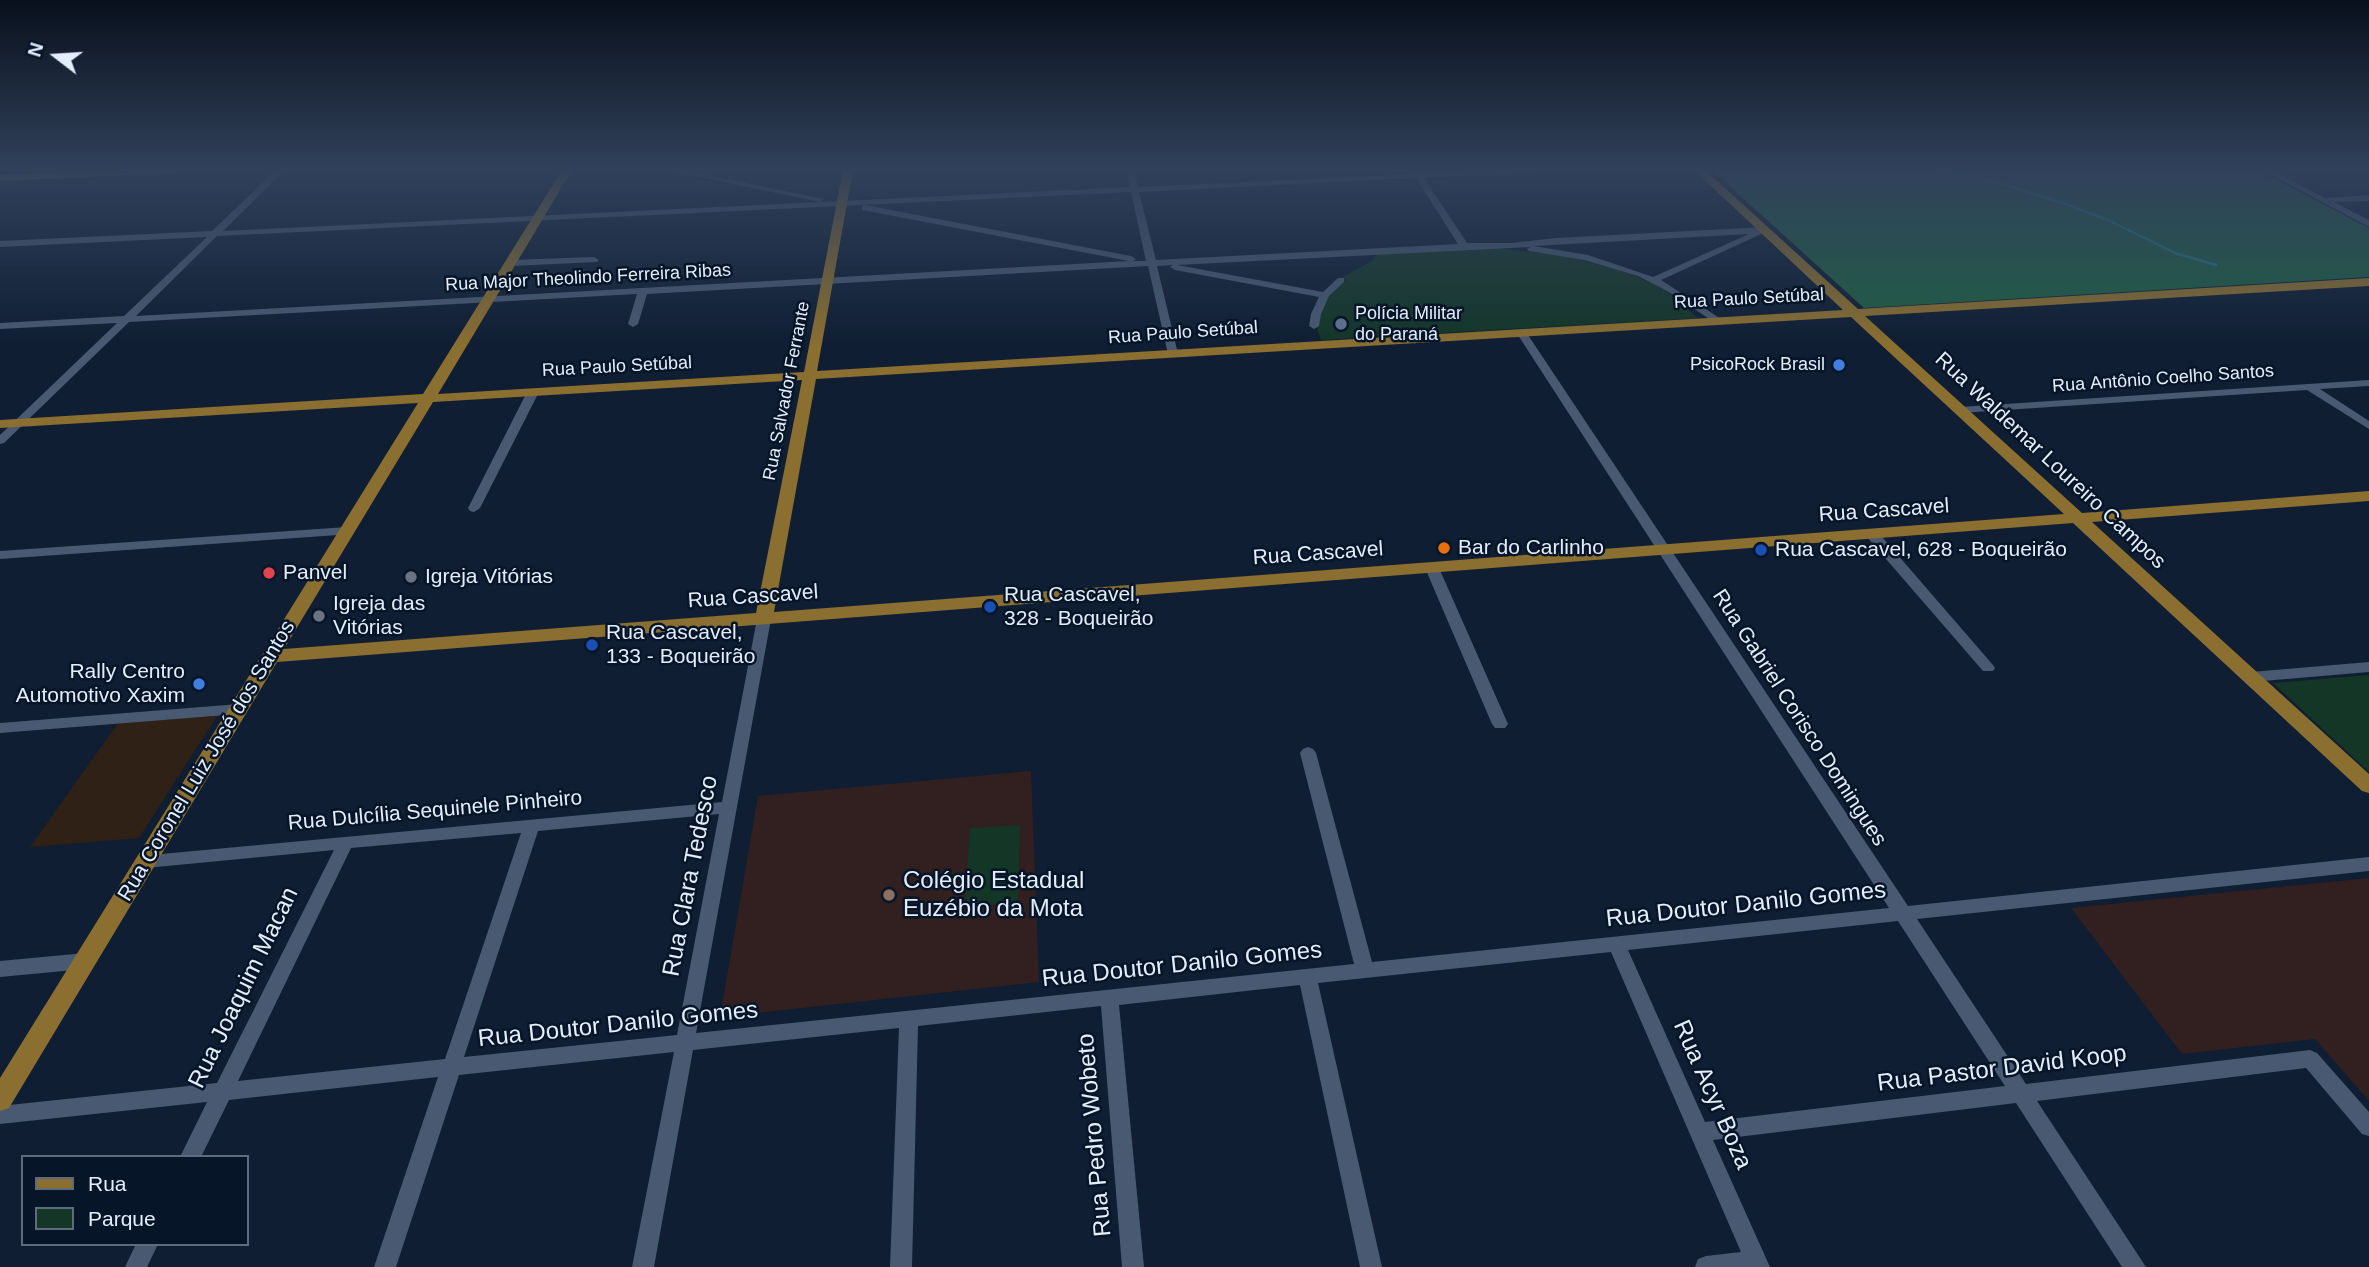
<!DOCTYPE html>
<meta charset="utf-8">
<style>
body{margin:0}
#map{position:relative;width:2369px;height:1267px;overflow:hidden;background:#0f1e33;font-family:Arial,sans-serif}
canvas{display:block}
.legend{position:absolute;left:21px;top:1155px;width:228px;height:91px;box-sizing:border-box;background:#061528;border:2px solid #5e6b7d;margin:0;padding:9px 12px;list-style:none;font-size:21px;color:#e3edfc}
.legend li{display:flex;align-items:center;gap:14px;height:35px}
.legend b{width:35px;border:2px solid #5e6b7d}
.north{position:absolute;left:21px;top:21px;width:70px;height:70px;-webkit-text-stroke:5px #061528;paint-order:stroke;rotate:287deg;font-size:19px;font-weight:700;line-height:28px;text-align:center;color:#e3edfc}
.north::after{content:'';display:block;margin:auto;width:24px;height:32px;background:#e3edfc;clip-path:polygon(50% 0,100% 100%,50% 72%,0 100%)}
</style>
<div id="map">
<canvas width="2369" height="1267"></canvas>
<ul class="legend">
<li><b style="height:9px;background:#8b6f30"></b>Rua</li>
<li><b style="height:19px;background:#133627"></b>Parque</li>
</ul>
<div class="north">N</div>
</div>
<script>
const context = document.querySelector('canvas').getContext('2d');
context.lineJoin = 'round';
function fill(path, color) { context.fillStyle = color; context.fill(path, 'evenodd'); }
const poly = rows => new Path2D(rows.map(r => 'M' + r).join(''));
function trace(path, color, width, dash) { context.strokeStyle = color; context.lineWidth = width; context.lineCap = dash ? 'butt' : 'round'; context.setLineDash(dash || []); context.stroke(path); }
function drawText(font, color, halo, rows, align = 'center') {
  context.font = font + ' Arial,sans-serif'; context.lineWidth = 5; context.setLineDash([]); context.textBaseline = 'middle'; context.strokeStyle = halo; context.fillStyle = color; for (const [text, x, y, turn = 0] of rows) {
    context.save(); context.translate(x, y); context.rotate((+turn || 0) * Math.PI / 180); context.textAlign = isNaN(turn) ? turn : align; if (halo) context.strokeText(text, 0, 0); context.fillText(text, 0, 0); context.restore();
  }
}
const commercial = poly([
 [217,716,139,838,30,847,118,723]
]);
const education = poly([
 [1031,771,1039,982,720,1017,758,796],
 [2369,878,2369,1101,2315,1039,2182,1054,2071,908]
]);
const green = poly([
 [1496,248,1564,256,1627,272,1664,289,1698,318,1321,340,1316,325,1322,305,1335,287,1346,280,1341,278,1372,261,1377,253],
 [2369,675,2369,772,2273,683],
 [1020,825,1018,902,965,906,970,828]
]);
const forest = poly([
 [1712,170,2258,170,2369,228,2369,277,1864,308]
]);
const stream = poly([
 [1939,170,1999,183,2063,203,2108,220,2175,253,2216,265]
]);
const minor = poly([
 [0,170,5,170,0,173,0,170],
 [276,170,285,170,223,231,1130,187,1126,170,1134,170,1138,187,1413,174,1412,170,1418,170,1421,173,1544,170,1540,172,1424,178,1467,243,1512,243,1556,238,1765,227,1770,230,1661,280,1721,319,1722,321,1717,324,1667,291,1638,276,1584,260,1529,251,1527,249,1530,247,1177,265,1323,292,1338,278,1344,278,1344,282,1329,296,1321,314,1319,326,1314,329,1309,326,1311,314,1319,297,1175,270,1170,267,1173,265,1157,266,1178,354,1173,357,1168,354,1148,266,647,294,638,324,633,327,628,324,637,294,129,322,4,443,0,444,0,435,117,323,0,329,0,323,124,316,207,237,0,247,0,241,212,231,276,170],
 [1416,178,1458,244,1156,260,1139,192,1416,178],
 [1131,192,1146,261,1133,261,1136,259,1131,256,865,205,862,206,862,210,1129,261,136,316,217,236,1131,192],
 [1749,234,1653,277,1588,255,1533,246,1749,234],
 [666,170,682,170,824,199,820,202,666,170],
 [2262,170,2272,170,2325,198,2369,195,2369,201,2334,202,2369,220,2369,227,2262,170],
 [594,257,599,260,597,262,511,266,506,263,511,260,594,257],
 [1521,329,1526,332,1908,906,2369,857,2369,871,1917,919,2026,1084,2310,1050,2317,1053,2369,1112,2369,1136,2362,1134,2306,1068,2037,1101,2146,1267,2122,1267,2016,1103,1713,1140,1770,1267,1695,1267,1698,1259,1706,1256,1741,1252,1611,952,1318,983,1382,1267,1360,1267,1300,985,1119,1005,1144,1267,1122,1267,1101,1006,918,1026,912,1267,890,1267,899,1028,693,1050,654,1267,632,1267,674,1052,459,1075,396,1267,374,1267,438,1077,229,1100,201,1157,180,1157,207,1102,0,1124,0,1106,217,1083,334,850,146,868,140,866,138,861,140,856,722,802,757,619,764,615,771,619,696,1033,1354,964,1300,753,1303,749,1308,747,1313,749,1316,753,1372,962,1889,908,1516,332,1521,329],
 [719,814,677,1035,464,1057,538,831,719,814],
 [521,833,445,1059,238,1081,351,848,521,833],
 [1898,921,2005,1086,1705,1122,1628,950,1898,921],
 [2369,380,2369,386,2320,389,2369,421,2369,429,2307,390,1960,413,1954,410,1960,407,2369,380],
 [533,389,539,392,480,508,474,512,470,511,468,508,527,392,533,389],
 [347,527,352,528,353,531,352,534,0,559,0,551,347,527],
 [1872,530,1877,531,1993,665,1995,668,1993,671,1983,671,1867,537,1866,534,1872,530],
 [1432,564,1439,568,1508,724,1505,728,1495,728,1492,724,1425,568,1432,564],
 [2369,662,2369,672,2251,682,2244,677,2251,672,2369,662],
 [239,704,244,705,246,709,244,713,239,714,0,733,0,723,239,704],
 [85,953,91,956,94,961,91,966,85,969,0,977,0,961,85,953],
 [136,1244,158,1244,147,1267,125,1267,136,1244]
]);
const major = poly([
 [112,170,180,170,175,173,0,181,0,175,112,170],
 [562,170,572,170,438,394,804,372,843,170,853,170,817,371,1843,310,1694,170,1705,170,1858,309,2369,278,2369,286,1865,316,2082,513,2369,491,2369,501,2092,522,2369,774,2369,793,2362,791,2073,523,277,662,9,1108,0,1111,0,1078,418,403,0,428,0,420,423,394,562,170],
 [1851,317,2064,514,774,612,816,379,1851,317],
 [802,380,756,613,284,649,433,402,802,380]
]);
const markers = [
 [1341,324,7,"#5c6f8a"],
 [1839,365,7,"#3f7fe0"],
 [1444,548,7,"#e8710a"],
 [1761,550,7,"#1a4fb4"],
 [269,573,7,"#e0444e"],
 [411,577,7,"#6b7280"],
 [990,607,7,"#1a4fb4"],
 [319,616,7,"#6b7280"],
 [592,645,7,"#1a4fb4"],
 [199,684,7,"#3f7fe0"],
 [889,895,7,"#8d6e63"]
];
const farStreetnames = [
 ["Rua Major Theolindo Ferreira Ribas",588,278,-3],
 ["Rua Paulo Setúbal",1749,299,-3],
 ["Rua Paulo Setúbal",1183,333,-4],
 ["Rua Paulo Setúbal",617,367,-3],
 ["Rua Antônio Coelho Santos",2163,379,-4],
 ["Rua Salvador Ferrante",787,391,-79]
];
const farPoinames = [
 ["Polícia Militar",1355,314],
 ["do Paraná",1355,335],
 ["PsicoRock Brasil",1825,365,"right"]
];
const streetNames = [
 ["Rua Waldemar Loureiro Campos",2050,461,43],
 ["Rua Cascavel",1884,511,-4],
 ["Rua Cascavel",1318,554,-4],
 ["Rua Cascavel",753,597,-4],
 ["Rua Gabriel Corisco Domingues",1799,718,57],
 ["Rua Coronel Luiz José dos Santos",207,761,-59],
 ["Rua Dulcília Sequinele Pinheiro",435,811,-5]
];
const poiNames = [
 ["Bar do Carlinho",1458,548],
 ["Rua Cascavel, 628 - Boqueirão",1775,550],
 ["Panvel",283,573],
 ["Igreja Vitórias",425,577],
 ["Rua Cascavel,",1004,595],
 ["328 - Boqueirão",1004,619],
 ["Igreja das",333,604],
 ["Vitórias",333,628],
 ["Rua Cascavel,",606,633],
 ["133 - Boqueirão",606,657],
 ["Rally Centro",185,672,"right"],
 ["Automotivo Xaxim",185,696,"right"]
];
const nearStreetnames = [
 ["Rua Clara Tedesco",691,876,-79],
 ["Rua Doutor Danilo Gomes",1746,905,-6],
 ["Rua Doutor Danilo Gomes",1182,965,-6],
 ["Rua Joaquim Macan",244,988,-64],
 ["Rua Doutor Danilo Gomes",618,1025,-6],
 ["Rua Pastor David Koop",2002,1069,-7],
 ["Rua Acyr Boza",1712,1095,66],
 ["Rua Pedro Wobeto",1095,1135,-95]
];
const nearPoinames = [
 ["Colégio Estadual",903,881],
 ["Euzébio da Mota",903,909]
];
fill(commercial, '#2f2115');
fill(education, '#321f1f');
fill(green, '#133627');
fill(forest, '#1f5f44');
trace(stream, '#247882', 2.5);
fill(minor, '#485971');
fill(major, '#8b6f30');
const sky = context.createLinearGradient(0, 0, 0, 347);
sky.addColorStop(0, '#08101c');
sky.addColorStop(0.49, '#31415b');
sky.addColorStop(1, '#31415b00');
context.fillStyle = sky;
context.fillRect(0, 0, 2369, 347);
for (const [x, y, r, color] of markers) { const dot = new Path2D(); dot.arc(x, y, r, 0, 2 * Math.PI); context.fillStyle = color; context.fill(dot); trace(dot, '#061528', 2.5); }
drawText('18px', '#e3edfc', '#061528', farStreetnames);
drawText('18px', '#e3edfc', '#061528', farPoinames, 'left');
drawText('21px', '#e3edfc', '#061528', streetNames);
drawText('21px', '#e3edfc', '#061528', poiNames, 'left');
drawText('24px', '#e3edfc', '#061528', nearStreetnames);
drawText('24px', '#e3edfc', '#061528', nearPoinames, 'left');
</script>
